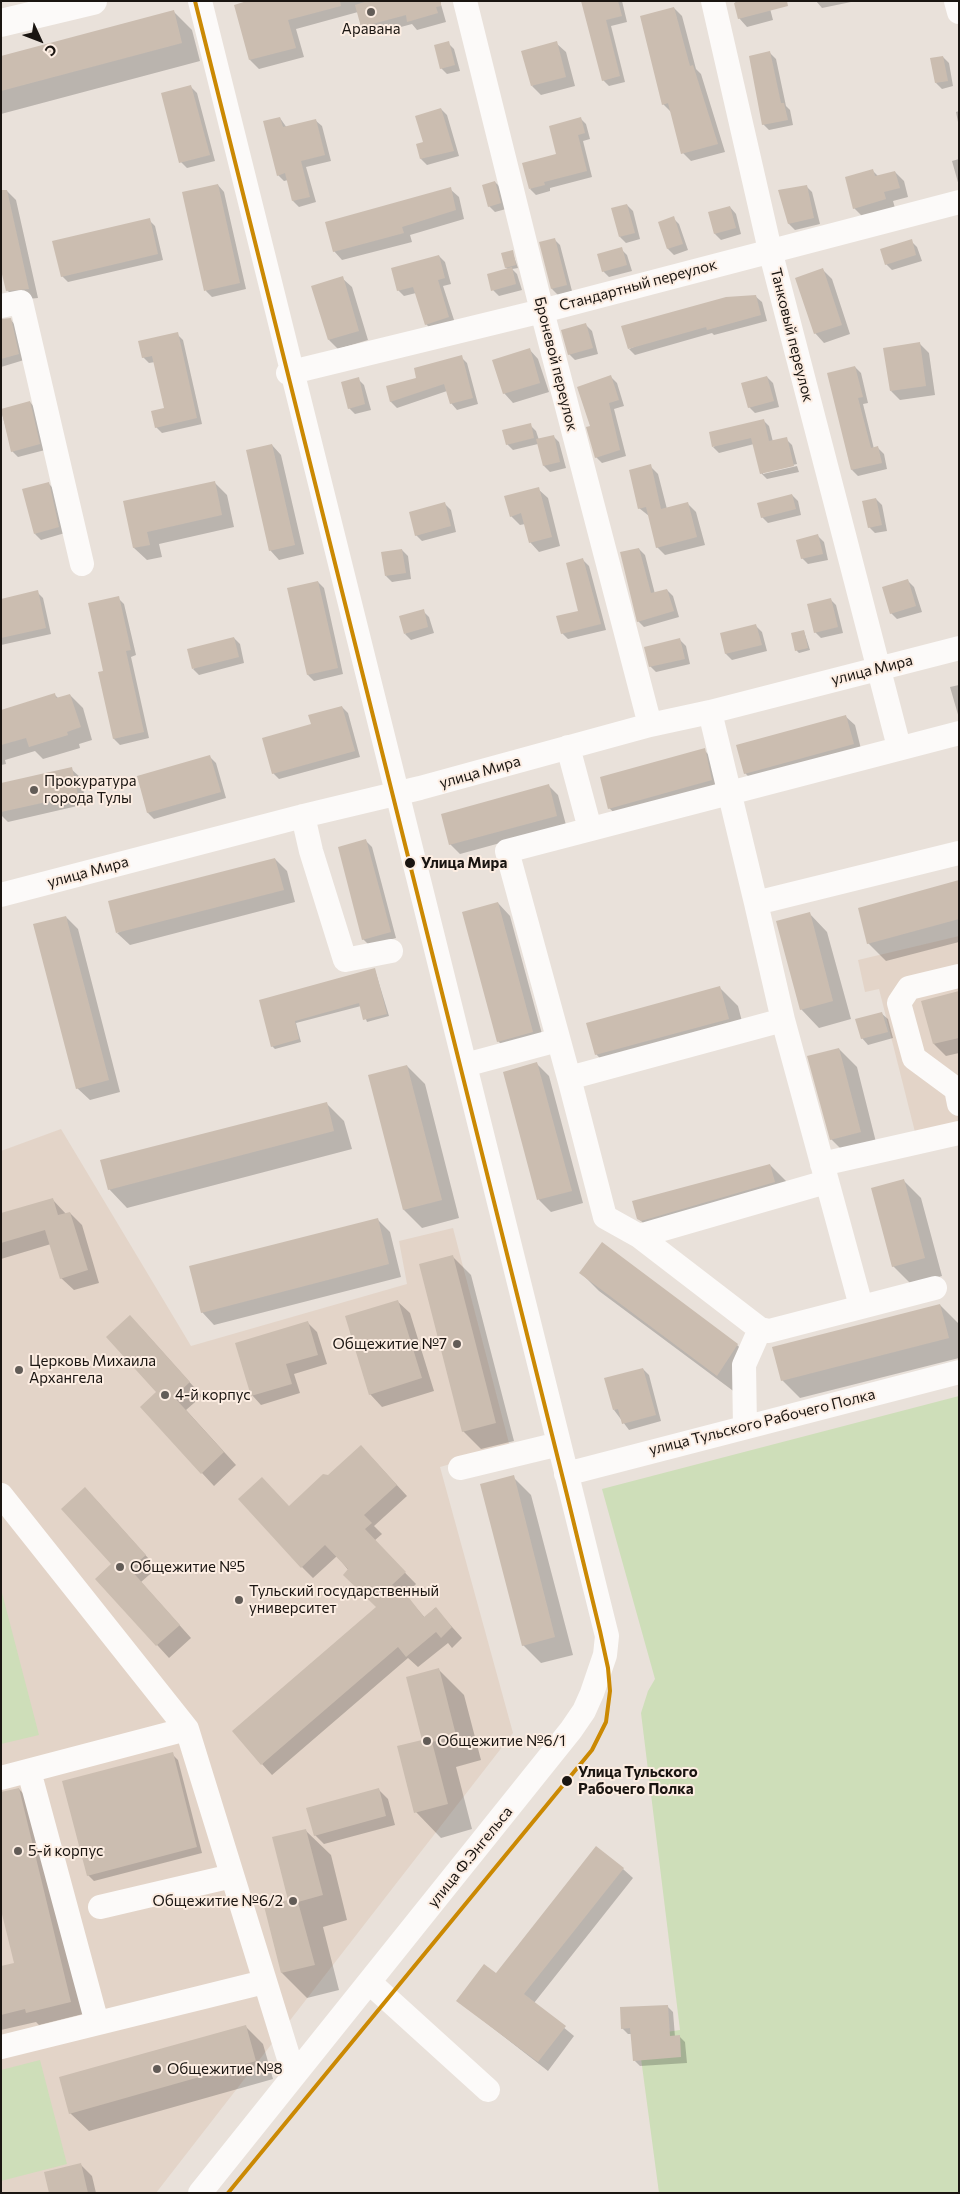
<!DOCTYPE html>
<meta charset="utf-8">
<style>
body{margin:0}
#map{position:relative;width:960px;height:2194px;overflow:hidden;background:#e9e1da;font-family:Commissioner,sans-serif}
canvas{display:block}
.frame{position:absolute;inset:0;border:2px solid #1a1511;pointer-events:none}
.north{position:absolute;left:15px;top:15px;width:50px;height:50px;-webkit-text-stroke:4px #fcede2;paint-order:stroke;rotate:133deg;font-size:14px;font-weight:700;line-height:20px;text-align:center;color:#1a1511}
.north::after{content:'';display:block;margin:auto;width:18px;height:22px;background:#1a1511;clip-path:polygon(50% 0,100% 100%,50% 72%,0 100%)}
</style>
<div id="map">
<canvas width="960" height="2194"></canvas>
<div class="frame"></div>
<div class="north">С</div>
</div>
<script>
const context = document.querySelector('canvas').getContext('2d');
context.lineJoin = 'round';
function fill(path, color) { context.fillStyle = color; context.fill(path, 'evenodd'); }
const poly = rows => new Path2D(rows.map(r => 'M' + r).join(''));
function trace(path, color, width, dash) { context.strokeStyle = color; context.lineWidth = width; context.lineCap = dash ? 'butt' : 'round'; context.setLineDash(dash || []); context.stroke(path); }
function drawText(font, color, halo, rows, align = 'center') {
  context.font = font + ' Commissioner,sans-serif'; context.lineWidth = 4; context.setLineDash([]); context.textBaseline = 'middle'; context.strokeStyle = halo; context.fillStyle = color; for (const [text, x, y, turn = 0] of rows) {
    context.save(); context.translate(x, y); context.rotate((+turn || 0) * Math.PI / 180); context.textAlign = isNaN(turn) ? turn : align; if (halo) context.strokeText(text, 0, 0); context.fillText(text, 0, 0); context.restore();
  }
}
const built = poly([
 [959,936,959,1128,917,1140,879,989,865,992,858,960],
 [61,1129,191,1346,407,1284,399,1241,453,1228,510,1447,440,1467,513,1733,156,2193,1,2193,1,1151]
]);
const green = poly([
 [959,1396,959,2193,659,2193,638,2036,680,2030,641,1713,648,1691,655,1679,602,1489],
 [1,1589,39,1735,1,1744],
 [40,2060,67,2164,1,2181,1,2070]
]);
const shadow = poly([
 [251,1,440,1,446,22,417,30,412,24,371,35,362,26,358,12,296,29,304,57,259,69,250,60],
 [582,1,622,1,627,22,611,26,625,82,609,86,603,80],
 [735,1,768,1,773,20,747,27,739,18],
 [816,1,851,1,851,2,822,8],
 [674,8,682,16,696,69,701,74,725,152,691,161,683,153,671,112,663,104],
 [173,11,192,30,200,61,1,114,1,57],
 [448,43,454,49,460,71,447,74,441,68],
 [556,43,566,52,575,86,541,95,532,86],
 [770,53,776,59,786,106,790,110,793,125,769,130,763,124],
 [943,57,949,63,953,86,942,89,936,83],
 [191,87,197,93,215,161,187,168,181,162],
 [441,109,447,115,459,156,427,165,421,159,417,144,424,143],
 [959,111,959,127,956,112],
 [280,118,287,128,315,120,322,126,331,161,306,167,316,202,299,207,293,201,288,180,284,181,278,175],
 [580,118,586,124,590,139,583,141,592,177,550,188,550,191,536,195,530,189,558,155],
 [959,159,959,186,952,161],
 [872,170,879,177,895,172,904,181,908,197,893,201,895,208,864,218,854,208],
 [495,182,501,188,506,209,495,212,489,206],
 [218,185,224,192,246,289,212,297,206,291],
 [806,186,812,192,820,224,795,230,789,224,780,191],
 [450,189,459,197,464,219,410,235,412,242,342,260,334,251],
 [7,191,16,200,38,298,17,300,7,290],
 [627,205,633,211,640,239,626,243,620,237],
 [730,207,736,214,741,234,721,240,715,234,710,213],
 [673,218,679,224,688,250,674,255,668,249,659,223],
 [149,220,155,226,163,260,68,282,62,276],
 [554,239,560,245,572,291,558,295,552,289],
 [911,241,917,247,922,261,892,270,886,264],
 [621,249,627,255,632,271,609,277,603,271],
 [512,251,518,268,512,269,517,274,522,290,499,296,493,290,508,269,506,268],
 [439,256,445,262,451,284,443,286,455,323,432,330,426,324,416,293,404,296,398,290],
 [823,270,832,279,850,334,824,343,815,333],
 [342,278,352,287,368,340,338,349,329,340],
 [755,296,762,302,767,321,714,335,712,333,635,355,629,349],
 [10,319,16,326,24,360,1,367,1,320],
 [586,325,592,331,598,354,575,360,569,354],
 [177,334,183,340,202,424,162,433,156,427,166,409,155,362,149,363,143,357],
 [920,344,929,353,935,395,900,400,891,391],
 [529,349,538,359,549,392,513,403,504,393],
 [461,357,467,363,478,404,457,410,451,403,447,391,397,408,391,402,387,387,418,379],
 [855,367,861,373,868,403,863,404,874,449,878,448,884,454,887,469,858,476,852,470],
 [611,377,617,383,624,406,614,409,626,456,602,463,596,457,591,427],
 [767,377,773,383,779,407,755,413,749,407],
 [358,379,364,385,371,410,355,414,349,408],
 [30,402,35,408,45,450,18,457,12,451,1,410],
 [763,420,769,426,773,442,786,439,792,445,797,464,763,472,763,474,797,466,799,472,767,479,761,473,754,444,719,453,713,447],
 [530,425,536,431,539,440,553,436,559,442,566,468,550,472,544,466,538,444,513,450,507,444],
 [272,445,281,455,304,554,279,560,270,550],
 [650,466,658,474,667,509,688,504,696,512,705,545,665,555,657,547,649,516,639,508],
 [214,482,227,495,234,527,159,544,162,557,147,560,134,548,125,502],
 [48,483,54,489,65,533,41,540,35,534],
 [538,489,548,498,560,546,539,552,530,542,525,524,520,525,511,516],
 [792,495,798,501,801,515,768,523,762,517],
 [876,499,882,505,887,531,875,533,869,527],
 [445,504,451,510,456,532,422,541,416,535],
 [818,536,824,542,828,560,808,564,802,558],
 [639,549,645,555,655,594,667,590,673,596,679,617,644,627,638,621],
 [402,550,408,556,411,579,392,582,386,576],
 [583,560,589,566,606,630,568,639,562,633,579,612],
 [908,581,914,587,922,612,897,619,891,613],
 [318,582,324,588,343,674,314,681,308,675],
 [37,592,43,598,51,634,1,645,1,600],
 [118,598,124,604,136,655,131,657,149,738,120,745,114,739,105,672],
 [830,599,836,605,843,633,821,638,815,632],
 [423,611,429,617,434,633,411,640,405,634],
 [756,626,762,632,767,651,732,660,726,654,722,634],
 [804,631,810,650,799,653,796,650],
 [234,638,240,644,244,663,199,675,193,669],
 [680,640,686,646,690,664,656,672,650,666],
 [959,685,959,718,950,687],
 [55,695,59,699,70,695,83,708,92,740,79,744,80,748,43,759,35,751,5,760,6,764,1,765,1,711],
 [342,707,348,713,360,757,279,779,273,773,312,725],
 [845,716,855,725,862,753,754,782,745,773],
 [704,750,713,759,721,789,619,817,609,808],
 [210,757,216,763,226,798,154,819,148,813,138,777],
 [71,769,81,778,86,804,8,822,1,815,1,784],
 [549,786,558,795,566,825,460,854,450,844],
 [366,841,372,847,396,938,369,945,363,939],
 [275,859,287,871,295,902,130,945,117,933],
 [959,882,959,942,886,961,868,943],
 [498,903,510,916,545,1045,511,1054,498,1041],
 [809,913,827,932,851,1019,819,1028,801,1009],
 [66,917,78,929,120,1092,90,1100,77,1088],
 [375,970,389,1016,367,1022,361,1006,296,1023,301,1042,275,1049,272,1046,260,1001],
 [720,988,738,1006,746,1037,614,1073,596,1054],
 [959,992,959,1053,946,1056,934,1044,923,1002],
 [881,1013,888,1019,893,1038,868,1045,862,1038],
 [839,1049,857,1067,878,1150,849,1157,831,1139],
 [537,1064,549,1076,583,1203,551,1212,539,1200],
 [407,1066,425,1084,459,1218,422,1228,404,1210],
 [326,1103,344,1121,352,1149,127,1208,109,1189],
 [770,1165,788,1183,657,1237,638,1218],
 [903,1180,921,1198,942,1276,911,1284,893,1266],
 [53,1200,66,1214,70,1213,82,1225,99,1283,74,1290,61,1278,51,1244,1,1259,1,1215],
 [377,1219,390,1232,401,1277,214,1325,202,1312],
 [602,1244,737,1345,756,1363,736,1393,599,1291,581,1273],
 [453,1257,471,1275,514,1441,481,1449,463,1431],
 [397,1301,410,1313,434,1391,382,1407,370,1394],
 [940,1305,958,1323,959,1358,800,1398,782,1380],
 [308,1323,317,1332,327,1364,294,1374,300,1393,261,1405,252,1395],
 [142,1329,202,1396,186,1410,236,1465,214,1486,202,1473,158,1392],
 [643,1369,649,1375,661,1421,629,1430,614,1410],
 [372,1458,407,1496,374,1526,382,1534,374,1541,416,1584,405,1595,425,1618,435,1608,462,1638,452,1648,448,1643,418,1667,408,1658,272,1775,262,1764,378,1607,337,1556,313,1578,302,1567,289,1507,328,1476],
 [513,1477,531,1495,573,1655,541,1663,523,1645],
 [97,1501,157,1568,141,1582,191,1638,169,1658,97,1579,113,1565],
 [439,1670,464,1695,481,1760,456,1767,472,1829,441,1838,416,1812,423,1741],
 [172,1754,178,1760,202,1853,94,1881,88,1875],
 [19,1789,31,1802,83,2014,39,2025,36,2022,1,2030,1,1967,15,1964],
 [378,1789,388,1799,395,1825,324,1844,315,1835],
 [305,1830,331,1855,347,1920,323,1927,339,1990,307,1998,282,1973,265,1907,290,1901],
 [623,1869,633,1878,534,2003,574,2036,548,2071,458,2001,496,1975],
 [667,2006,673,2012,675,2037,679,2036,685,2042,687,2063,640,2066,634,2060,632,2034,628,2034,622,2028],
 [245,2026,263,2044,273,2079,89,2131,70,2113],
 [80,2164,92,2176,96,2193,50,2193]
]);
const building = poly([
 [247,1,340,1,341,6,288,20,296,48,249,60,234,5],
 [368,1,441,1,441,6,436,7,438,13,407,22,406,15,361,27,355,5],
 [581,1,618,1,622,16,606,20,620,76,602,81],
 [741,1,787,1,788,6,738,19,734,3],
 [674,7,690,66,693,65,718,144,681,154,668,103,662,105,640,16],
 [174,10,182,43,1,91,1,56],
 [449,41,455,65,440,69,434,45],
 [557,41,566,77,531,86,521,51],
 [770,51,781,103,784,103,788,120,762,125,749,56],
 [943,56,948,81,935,83,930,58],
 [191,85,210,155,179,163,161,93],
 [441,108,454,151,420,159,416,144,423,142,415,116],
 [280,117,283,127,316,119,325,155,301,161,310,197,292,201,285,173,277,176,263,121],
 [581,117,585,133,578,135,587,171,544,182,545,185,529,189,522,163,556,154,549,126],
 [873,169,875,176,895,171,900,188,884,192,886,199,853,209,845,177],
 [495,181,501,203,488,207,482,185],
 [218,184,240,283,204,291,182,192],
 [807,185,814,218,788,224,778,190],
 [451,187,456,210,402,227,404,233,333,252,325,222],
 [1,190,7,190,29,289,6,291,1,270],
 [627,204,635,233,619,237,611,208],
 [730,206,736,228,714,234,708,212],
 [674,216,683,244,667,249,658,222],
 [150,218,158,254,61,277,52,241],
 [555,238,567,285,551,289,539,242],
 [912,239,916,255,885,265,880,249],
 [622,247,627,265,602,272,597,254],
 [513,250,516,265,505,268,501,253],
 [439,255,445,278,438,280,449,317,425,325,413,287,397,291,391,268],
 [512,267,516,284,491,291,487,274],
 [823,268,842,325,814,334,795,278],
 [343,276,359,331,328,340,311,286],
 [756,295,761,315,707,330,706,327,628,349,621,326,726,297],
 [11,318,19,354,1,359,1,319],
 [586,323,593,348,568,355,561,330],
 [178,332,197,418,155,428,151,411,164,408,152,356,142,358,138,341],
 [920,342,926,386,890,391,883,348],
 [530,348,540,383,503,394,492,360],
 [462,355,473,398,450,404,444,384,390,402,386,386,416,378,414,368],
 [855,366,863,397,858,398,871,448,878,446,882,463,851,470,827,373],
 [611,375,619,400,609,403,620,450,595,458,586,427,590,426,577,387],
 [767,376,774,401,748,408,741,383],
 [359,377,365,404,348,409,341,382],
 [30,401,40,444,11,452,1,409],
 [764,419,769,441,787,437,794,466,760,474,751,438,712,447,709,432],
 [531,423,534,438,506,445,502,430],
 [554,435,560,462,543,466,536,439],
 [272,444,295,545,269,551,246,450],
 [651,464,661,509,688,502,697,537,656,548,646,507,638,509,629,470],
 [215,481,222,515,147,532,150,545,133,548,123,501],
 [49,482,59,527,34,534,22,489],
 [539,487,552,537,529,543,521,513,510,517,504,496],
 [792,494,796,509,761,518,757,503],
 [876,498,882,525,868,528,862,501],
 [445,502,451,526,415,536,409,512],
 [818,534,823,554,801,559,796,540],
 [639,548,651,593,667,589,674,611,637,622,620,552],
 [402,549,406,573,385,576,381,552],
 [583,558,601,624,561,634,556,616,578,611,566,563],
 [908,579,916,606,890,614,882,587],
 [318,581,338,668,307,675,287,588],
 [38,590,46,628,1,638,1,599],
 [119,596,131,650,126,651,144,732,113,739,98,672,103,671,88,603],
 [831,598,838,627,814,633,807,604],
 [424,609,428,627,404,634,399,616],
 [756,624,762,645,725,654,720,633],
 [804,630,808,648,795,651,791,633],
 [234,637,239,657,192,669,187,649],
 [680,638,685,659,649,667,644,647],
 [55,693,56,698,70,694,81,727,67,732,68,735,29,747,26,738,1,745,1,710],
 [342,706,355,751,272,774,262,738,311,724,308,715],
 [846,715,854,744,744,774,736,745],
 [705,748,712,780,608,809,600,777],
 [210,755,221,792,147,813,137,776],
 [72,767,78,795,1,812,1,783],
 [549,784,557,816,449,845,441,814],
 [366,839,391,932,362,940,338,847],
 [275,858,284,890,116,933,108,901],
 [959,880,959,919,867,944,858,908],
 [498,902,533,1032,497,1042,462,912],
 [810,912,833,1001,800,1010,776,921],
 [66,916,109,1080,76,1089,33,924],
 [375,968,387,1014,363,1020,359,1003,295,1021,299,1039,271,1047,259,1000],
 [720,986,729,1019,595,1055,586,1023],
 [959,991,959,1038,933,1044,921,1001],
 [882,1012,888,1032,861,1039,855,1019],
 [839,1048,861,1132,830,1140,807,1056],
 [537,1062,572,1191,537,1200,503,1072],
 [407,1065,442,1200,403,1210,368,1075],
 [327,1102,334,1131,108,1190,100,1160],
 [770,1164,775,1182,641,1221,637,1219,632,1201],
 [904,1179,925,1258,892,1267,871,1188],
 [53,1198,58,1215,70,1212,88,1270,60,1279,45,1230,1,1243,1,1213],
 [378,1218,389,1264,201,1313,189,1266],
 [602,1242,738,1344,717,1376,579,1273],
 [453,1255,496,1423,462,1432,419,1264],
 [398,1300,422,1378,369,1395,345,1316],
 [940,1304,949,1338,781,1381,772,1347],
 [130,1315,190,1382,174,1397,224,1452,201,1474,140,1407,156,1392,106,1337],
 [308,1321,318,1355,286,1364,292,1384,251,1396,235,1343],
 [643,1368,656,1415,622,1424,618,1409,613,1410,604,1378],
 [361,1445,397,1485,364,1515,372,1523,365,1529,406,1572,392,1585,402,1589,424,1617,436,1607,452,1627,441,1638,436,1632,406,1657,398,1647,261,1765,232,1731,376,1607,343,1575,348,1569,325,1545,301,1568,238,1499,262,1477,289,1506,323,1474,328,1475],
 [514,1475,555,1637,522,1646,480,1484],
 [85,1487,146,1555,130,1569,180,1625,156,1646,95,1579,111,1564,61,1509],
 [439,1668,456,1735,432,1742,448,1804,414,1813,397,1746,422,1740,406,1677],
 [173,1752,197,1847,87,1876,62,1781],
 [19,1788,71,2002,26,2013,25,2009,1,2015,1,1966,14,1963,1,1910,1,1792],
 [379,1788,386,1816,314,1836,306,1808],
 [306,1829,323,1895,298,1902,315,1965,281,1973,264,1906,288,1900,272,1837],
 [596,1846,624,1868,524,1994,566,2026,538,2062,456,2001,484,1964,496,1973],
 [668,2005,670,2036,680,2035,681,2057,633,2061,630,2028,621,2029,620,2007],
 [246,2025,256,2061,69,2114,59,2077],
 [81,2163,88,2193,49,2193,44,2172]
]);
const minor = poly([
 [200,1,607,1636,605,1655,592,1693,584,1711,571,1730,200,2193],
 [465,1,542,311,650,725],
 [713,1,770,250,899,747],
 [956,1,959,12],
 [1,306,21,302,82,564],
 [288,373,542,311,959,202],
 [710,712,756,903,959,853],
 [568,747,590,829],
 [303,816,311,851,345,960,391,951],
 [1,895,303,816,420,788,650,725,710,712,959,648],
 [756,903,783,1020,861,1306],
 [959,976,909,988,899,1003,914,1058,956,1089,959,1104],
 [465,1065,558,1040],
 [569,1078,507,851,959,733],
 [822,1164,959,1133],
 [639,1236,605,1217,569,1078,783,1020],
 [760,1329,639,1236,826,1182],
 [745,1427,744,1365,760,1329,769,1331,935,1288],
 [460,1468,559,1444],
 [566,1474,959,1372],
 [1,1495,187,1729,294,2075],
 [29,1771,97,2023],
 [1,1778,187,1729],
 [100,1907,232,1876],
 [369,1982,488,2090],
 [1,2047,264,1982]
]);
const major = poly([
 [1,23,93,1]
]);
const tram1 = poly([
 [195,1,567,1495,600,1631,608,1668,610,1691,606,1722,592,1750,228,2193]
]);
const markers = [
 [371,12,5,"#625c57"],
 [34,790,5,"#625c57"],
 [410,863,6,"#1a1511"],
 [457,1344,5,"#625c57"],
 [19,1370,5,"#625c57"],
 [165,1395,5,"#625c57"],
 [120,1567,5,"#625c57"],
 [239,1600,5,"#625c57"],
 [427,1741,5,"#625c57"],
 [567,1781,6,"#1a1511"],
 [18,1851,5,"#625c57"],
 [293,1901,5,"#625c57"],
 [157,2069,5,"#625c57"]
];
const poiNames = [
 ["Аравана",371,29,"center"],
 ["Прокуратура",44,781],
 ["города Тулы",44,798],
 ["Общежитие №7",447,1344,"right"],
 ["Церковь Михаила",29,1361],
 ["Архангела",29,1378],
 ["4-й корпус",175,1395],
 ["Общежитие №5",130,1567],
 ["Тульский государственный",249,1591],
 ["университет",249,1608],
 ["Общежитие №6/1",437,1741],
 ["5-й корпус",28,1851],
 ["Общежитие №6/2",283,1901,"right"],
 ["Общежитие №8",167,2069]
];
const streetNames = [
 ["Стандартный переулок",638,285,-15],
 ["Танковый переулок",792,335,76],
 ["Броневой переулок",556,364,76],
 ["улица Мира",872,670,-14],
 ["улица Мира",480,772,-16],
 ["улица Мира",88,872,-15],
 ["улица Тульского Рабочего Полка",762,1422,-14],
 ["улица Ф.Энгельса",470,1857,-51]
];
const stopNames = [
 ["Улица Мира",421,863],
 ["Улица Тульского",578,1772],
 ["Рабочего Полка",578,1789]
];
fill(built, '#e3d4c8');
fill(green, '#cedeb9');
fill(shadow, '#0003');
fill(building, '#cbbdb0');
trace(minor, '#fcfaf9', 24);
trace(major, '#fcfaf9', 28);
trace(tram1, '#cb8903', 4);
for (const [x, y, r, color] of markers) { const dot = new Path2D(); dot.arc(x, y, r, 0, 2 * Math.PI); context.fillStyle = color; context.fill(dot); trace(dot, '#fcede2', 2); }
drawText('15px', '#1a1511', '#fcede2', poiNames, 'left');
drawText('15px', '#1a1511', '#fcede2', streetNames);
drawText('bold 15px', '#1a1511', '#fcede2', stopNames, 'left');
</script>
